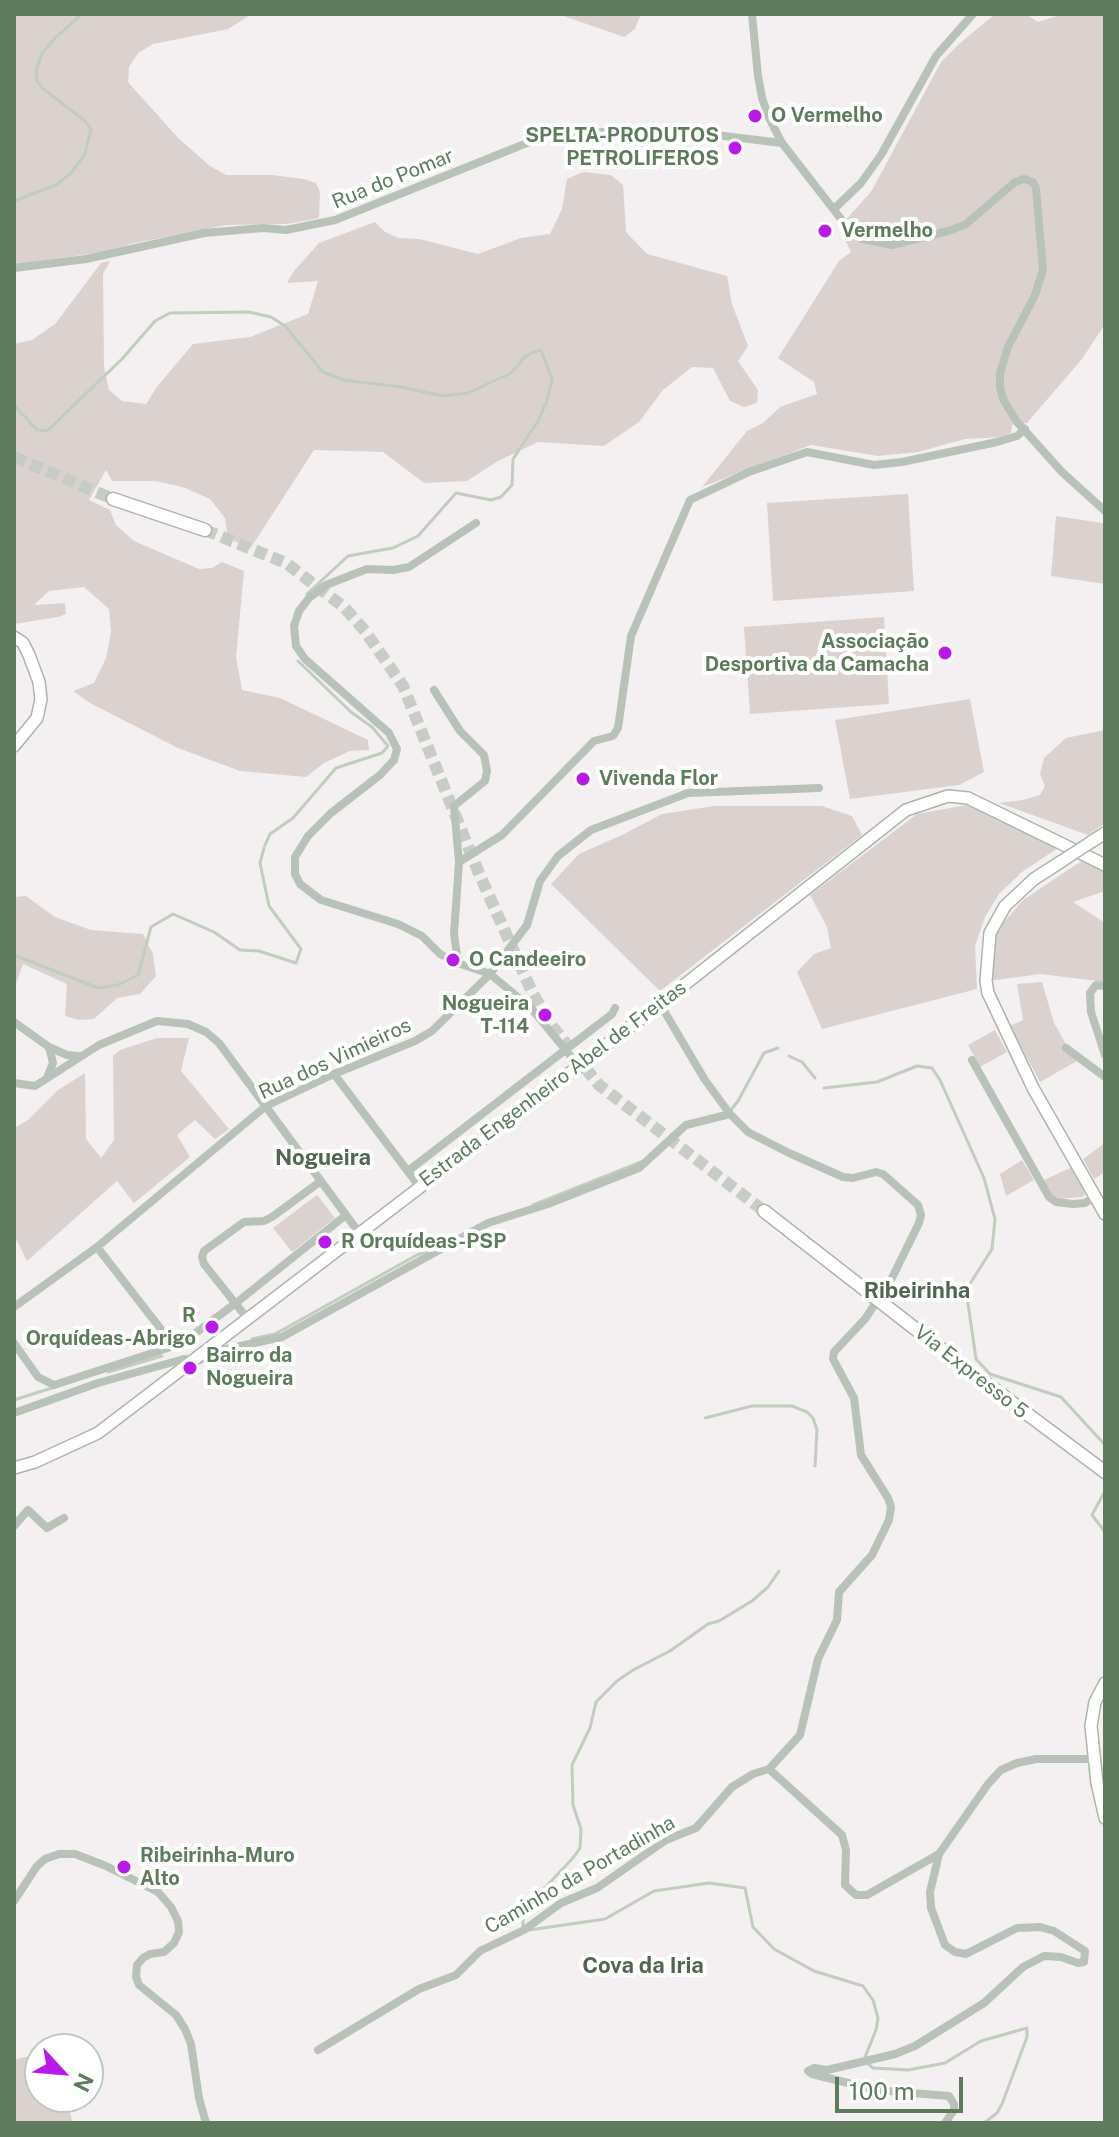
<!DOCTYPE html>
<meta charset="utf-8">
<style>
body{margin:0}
#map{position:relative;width:1119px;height:2137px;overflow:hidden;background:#f4eff1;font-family:"Public Sans",sans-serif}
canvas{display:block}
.frame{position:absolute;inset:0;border:16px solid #5e7b5d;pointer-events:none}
.north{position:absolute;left:24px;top:2033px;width:80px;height:80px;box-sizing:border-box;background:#fff;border:2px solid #bfcabe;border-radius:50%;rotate:116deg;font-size:22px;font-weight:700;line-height:32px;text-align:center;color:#5e7b5d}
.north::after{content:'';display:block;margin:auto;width:28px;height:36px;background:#ba1ae9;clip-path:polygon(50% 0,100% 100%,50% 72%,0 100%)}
.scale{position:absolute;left:835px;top:2077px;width:128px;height:36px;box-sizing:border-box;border:4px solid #5e7b5d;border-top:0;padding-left:10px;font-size:24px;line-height:28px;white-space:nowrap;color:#5e7b5d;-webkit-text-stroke:6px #fff;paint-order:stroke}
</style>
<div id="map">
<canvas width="1119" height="2137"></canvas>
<div class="frame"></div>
<div class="north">N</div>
<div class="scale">100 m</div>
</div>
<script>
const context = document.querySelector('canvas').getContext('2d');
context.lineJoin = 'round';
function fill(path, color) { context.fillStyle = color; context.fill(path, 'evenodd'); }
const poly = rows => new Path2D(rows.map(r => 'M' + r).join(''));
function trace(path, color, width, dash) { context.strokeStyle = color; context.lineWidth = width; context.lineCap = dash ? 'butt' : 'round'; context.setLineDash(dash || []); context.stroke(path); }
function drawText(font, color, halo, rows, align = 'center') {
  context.font = font + ' "Public Sans",sans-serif'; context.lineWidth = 8; context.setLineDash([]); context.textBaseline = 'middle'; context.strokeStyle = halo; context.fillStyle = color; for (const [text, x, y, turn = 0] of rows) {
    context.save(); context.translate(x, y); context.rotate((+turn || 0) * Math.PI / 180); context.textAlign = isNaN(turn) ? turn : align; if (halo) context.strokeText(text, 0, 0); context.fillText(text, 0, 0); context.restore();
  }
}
const green = poly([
 [14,14,252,14,228,29,153,44,138,53,129,67,128,82,179,139,210,166,226,175,272,175,304,179,316,183,320,192,319,218,287,224,227,225,135,243,102,252,14,265],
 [558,14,641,14,635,29,624,37],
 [995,14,1026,14,1038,22,1063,14,1105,14,1105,324,1082,359,1027,423,1012,425,1011,433,1003,437,965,439,918,452,878,456,811,445,702,487,747,431,763,423,780,407,817,394,814,382,778,358,839,261,851,252,839,227,871,192,941,62,959,44],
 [583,172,611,175,623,185,626,232,647,254,727,276,732,304,748,346,738,361,758,390,757,403,744,407,730,401,713,368,692,367,663,390,639,422,604,446,538,442,498,461,467,481,424,483,383,452,314,450,250,549,228,538,225,518,210,499,183,487,155,481,112,481,106,470,89,500,110,510,116,525,134,541,199,569,212,568,222,562,244,571,236,657,242,690,280,698,368,740,369,750,350,751,324,763,306,777,240,771,178,748,90,703,73,691,94,683,106,658,111,632,109,609,84,587,49,591,34,605,65,603,66,614,58,617,14,624,14,344,32,340,55,324,101,263,110,261,103,274,104,367,109,390,122,401,146,404,156,388,193,344,250,337,308,314,318,281,287,283,294,271,319,243,375,222,385,232,399,238,419,239,478,254,521,238,550,234,562,209,567,179],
 [908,494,914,591,773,601,767,503],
 [1056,516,1102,523,1105,526,1105,584,1051,576],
 [884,617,889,704,750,714,744,627],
 [970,699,984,772,959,785,850,799,835,720],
 [1105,730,1105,823,1088,835,999,803,1023,800,1040,795,1045,786,1040,774,1044,758,1066,738],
 [967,805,1061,846,1022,872,999,894,985,917,975,946,977,989,822,1029,797,972,814,954,831,948,827,927,810,895,917,814],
 [714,806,822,806,852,816,862,835,660,991,551,884,579,854,624,834,662,814],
 [1083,860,1105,872,1105,891,1073,902,1105,923,1105,982,1040,974,989,981,997,930,1023,900],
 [26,896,55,917,91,930,143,934,153,954,156,976,140,994,117,998,94,1019,79,1020,65,1016,67,984,23,964,14,989,14,897],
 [1042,982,1054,1023,1066,1044,1063,1048,1077,1061,1040,1082,1010,1026,1023,1020,1017,984],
 [995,1030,1007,1052,980,1067,968,1045],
 [157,1038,189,1038,181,1071,229,1129,215,1139,195,1120,177,1135,190,1157,134,1203,117,1181,27,1261,14,1235,14,1128,28,1120,58,1090,85,1073,86,1139,101,1158,114,1140,113,1056,120,1050],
 [1105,1143,1105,1172,1094,1179,1083,1159],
 [1022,1160,1034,1180,1006,1196,1000,1174],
 [1072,1167,1087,1192,1082,1197,1059,1199,1051,1194,1042,1181],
 [317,1195,335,1218,292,1252,273,1228],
 [40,2053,40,2097,65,2097,73,2123,14,2123,14,2060]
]);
const stream = poly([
 [14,201,56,185,71,173,85,154,91,129,84,120,42,88,37,81,36,71,42,53,55,38,82,14],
 [14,405,37,430,47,431,122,359,155,321,170,313,249,312,271,317,285,326,323,372,343,380,401,387,444,396,468,393,511,373,523,359,531,353,541,350,552,379,547,401,538,421,513,459,512,485,501,497,491,500,456,493,418,536,393,548,348,556,307,594],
 [265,845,270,834,293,818,336,768,382,753,388,746,372,727,351,712,298,661],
 [14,955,98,988,118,985,138,975,151,927,173,914,214,932,240,950,259,951,296,963,301,949,269,906,260,863,264,848],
 [789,1056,802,1062,815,1078],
 [824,1088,877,1082,917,1066,932,1068,940,1080,984,1178,995,1219,992,1249,966,1290,976,1359,990,1374,1061,1397,1105,1445],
 [731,1110,738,1101,764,1053,778,1048],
 [533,1205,641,1162],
 [252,1339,275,1334,417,1255,438,1246],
 [199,1363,206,1360],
 [108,1372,162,1356],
 [14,1400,55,1387],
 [705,1418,752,1406,792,1406,807,1412,813,1418,817,1430,815,1466],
 [1105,1491,1092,1515,1105,1532],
 [572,1765,590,1728,596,1702,617,1681,633,1670,670,1651,708,1624,719,1621,752,1601,768,1587,779,1571],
 [523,1927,523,1920,538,1895,573,1858,580,1848,581,1829,573,1805,572,1767],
 [529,1930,605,1919,654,1891,709,1883,745,1888,753,1927,774,1949,814,1971,863,1986,873,2000,878,2018,876,2030,865,2057],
 [867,2063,873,2068,908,2070,945,2063,981,2041,1027,2028,1027,2037,1002,2104,997,2113,984,2123]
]);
const primaryTunnel = poly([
 [14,457,113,499],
 [205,530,286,563,344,607,365,631,403,686,478,871,532,992,552,1026,599,1085,764,1211]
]);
const street = poly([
 [752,14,758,76,762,98,769,118,782,143,848,228,862,239,892,245,948,231,965,225,1015,182,1024,179,1033,182,1036,188,1043,269,1035,295,1008,347,1000,373,1000,388,1004,401,1017,422,1062,472,1105,511],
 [835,208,861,183,881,155,936,56,973,14],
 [14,268,86,259,204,233,263,228,286,230,335,220,547,135,666,129,782,143],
 [476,523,409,567,393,570,367,569,326,585,309,598,299,611,294,626,296,646,305,659,389,733,397,749,394,760,380,775,331,813,308,836,295,857,295,874,300,884,321,900,398,924,422,936,440,954,458,963,490,974,531,1008,578,1065],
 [434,690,460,731,484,755,487,771,485,781,454,806,459,862],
 [458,963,454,934,459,862,502,835,594,741,613,736,618,728,631,636,690,500,749,472,807,452,874,465,902,462,997,442,1017,436,1025,429],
 [1105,986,1096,985,1090,993,1091,1012,1105,1055],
 [14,1022,49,1047,67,1055,79,1056],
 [1066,1048,1105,1077],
 [972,1060,1049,1197,1056,1202,1073,1204,1085,1203,1095,1196],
 [334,1074,419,1186],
 [48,1075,53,1063,49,1047],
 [14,1083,35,1086,99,1045,157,1021,188,1024,206,1032,219,1043,360,1234],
 [408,1171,612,1014,615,1008],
 [97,1247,174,1346],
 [14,1307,97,1247,266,1106,334,1074,415,1041,432,1031,490,974,527,925,540,881,558,856,591,830,688,793,819,788],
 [247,1318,204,1264,202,1257,204,1251,244,1222,264,1221,272,1217,321,1181],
 [14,1343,38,1377,54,1385,174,1346,186,1340,236,1303,346,1215],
 [209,1348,213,1352,282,1337,488,1223,548,1204,639,1168,686,1125,730,1114],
 [14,1413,98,1383,184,1359,193,1360],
 [14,1526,28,1510,47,1528,64,1518],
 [769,1769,842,1835,846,1850,845,1885,856,1895,867,1895,939,1854,988,1784,1001,1770,1017,1763,1036,1759,1094,1759],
 [14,1901,37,1866,45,1859,59,1854,75,1854,106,1866,158,1892,171,1907,178,1921,179,1932,174,1943,164,1952,150,1954,143,1958,137,1965,136,1977,139,1985,176,2015,185,2029,191,2044,199,2098,206,2123],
 [318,2050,419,1989,456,1975,480,1951,524,1930,561,1903,597,1888,666,1840,696,1828,732,1787,753,1774,769,1769,800,1735,818,1659,837,1620,839,1592,872,1555,889,1520,891,1507,888,1498,861,1455,854,1398,833,1359,834,1352,865,1319,891,1280,919,1223,921,1215,918,1205,883,1174,876,1172,853,1178,843,1177,789,1153,748,1132,730,1114,705,1080,660,1004],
 [808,2071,814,2068,827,2070,895,2054,915,2046,984,2003,1023,1967,1044,1956,1061,1957,1078,1963,1084,1962,1085,1951,1054,1931,1040,1927,1017,1928,966,1954,955,1952,945,1945,931,1908,930,1892,939,1854],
 [808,2071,812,2074,876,2090,949,2096,954,2104,954,2110,945,2123]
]);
const secondary = poly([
 [14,637,23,643,29,655,39,682,41,699,37,718,14,746],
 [1091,842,1105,833],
 [1062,861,1034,879,1005,906,990,933,986,981,988,993,1033,1088,1105,1214],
 [14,1468,35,1462,98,1433,660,1004,906,810,948,796,968,798,1105,865],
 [1105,1683,1095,1702,1091,1726,1097,1783,1105,1818]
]);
const primary = poly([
 [113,499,205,530],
 [764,1211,796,1236],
 [963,1366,1105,1472]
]);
const secondaryBridge = poly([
 [1062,861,1091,842]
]);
const primaryBridge = poly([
 [796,1236,963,1366]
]);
const markers = [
 [755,116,8,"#ba1ae9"],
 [735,148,8,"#ba1ae9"],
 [825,231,8,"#ba1ae9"],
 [945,653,8,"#ba1ae9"],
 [583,779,8,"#ba1ae9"],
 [453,960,8,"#ba1ae9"],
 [545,1015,8,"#ba1ae9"],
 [325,1242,8,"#ba1ae9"],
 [212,1327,8,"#ba1ae9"],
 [190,1368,8,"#ba1ae9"],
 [124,1867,8,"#ba1ae9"]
];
const poiNames = [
 ["O Vermelho",771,116],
 ["SPELTA-PRODUTOS",719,136,"right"],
 ["PETROLIFEROS",719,159,"right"],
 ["Vermelho",841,231],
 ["Associação",929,642,"right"],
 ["Desportiva da Camacha",929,665,"right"],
 ["Vivenda Flor",599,779],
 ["O Candeeiro",469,960],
 ["Nogueira",529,1004,"right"],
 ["T-114",529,1027,"right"],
 ["R Orquídeas-PSP",341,1242],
 ["R",196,1316,"right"],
 ["Orquídeas-Abrigo",196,1339,"right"],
 ["Bairro da",206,1356],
 ["Nogueira",206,1379],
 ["Ribeirinha-Muro",140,1856],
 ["Alto",140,1879]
];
const streetNames = [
 ["Rua do Pomar",393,179,-22],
 ["Rua dos Vimieiros",335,1059,-25],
 ["Estrada Engenheiro Abel de Freitas",553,1084,-37],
 ["Via Expresso 5",971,1372,38],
 ["Caminho da Portadinha",580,1875,-30]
];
const neighbourhoodNames = [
 ["Nogueira",323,1158],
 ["Ribeirinha",917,1291],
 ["Cova da Iria",643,1966]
];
fill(green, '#dbd2d0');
trace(stream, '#c1cebe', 3);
trace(primaryTunnel, '#c7ccc5', 12, [12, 6]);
trace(secondary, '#acb7ab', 14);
trace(primary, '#adb6ad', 15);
trace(street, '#b9c2b9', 8);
trace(secondary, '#fff', 11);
trace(primary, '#fff', 12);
trace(secondaryBridge, '#acb7ab', 14, []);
trace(primaryBridge, '#adb6ad', 15, []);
trace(secondaryBridge, '#fff', 11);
trace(primaryBridge, '#fff', 12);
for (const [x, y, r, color] of markers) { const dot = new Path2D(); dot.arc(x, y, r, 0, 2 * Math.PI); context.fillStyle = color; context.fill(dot); trace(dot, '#fff', 3); }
drawText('bold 20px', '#5e7b5d', '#fff', poiNames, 'left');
drawText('20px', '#5e7b5d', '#fff', streetNames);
drawText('bold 22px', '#506650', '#fff', neighbourhoodNames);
</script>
